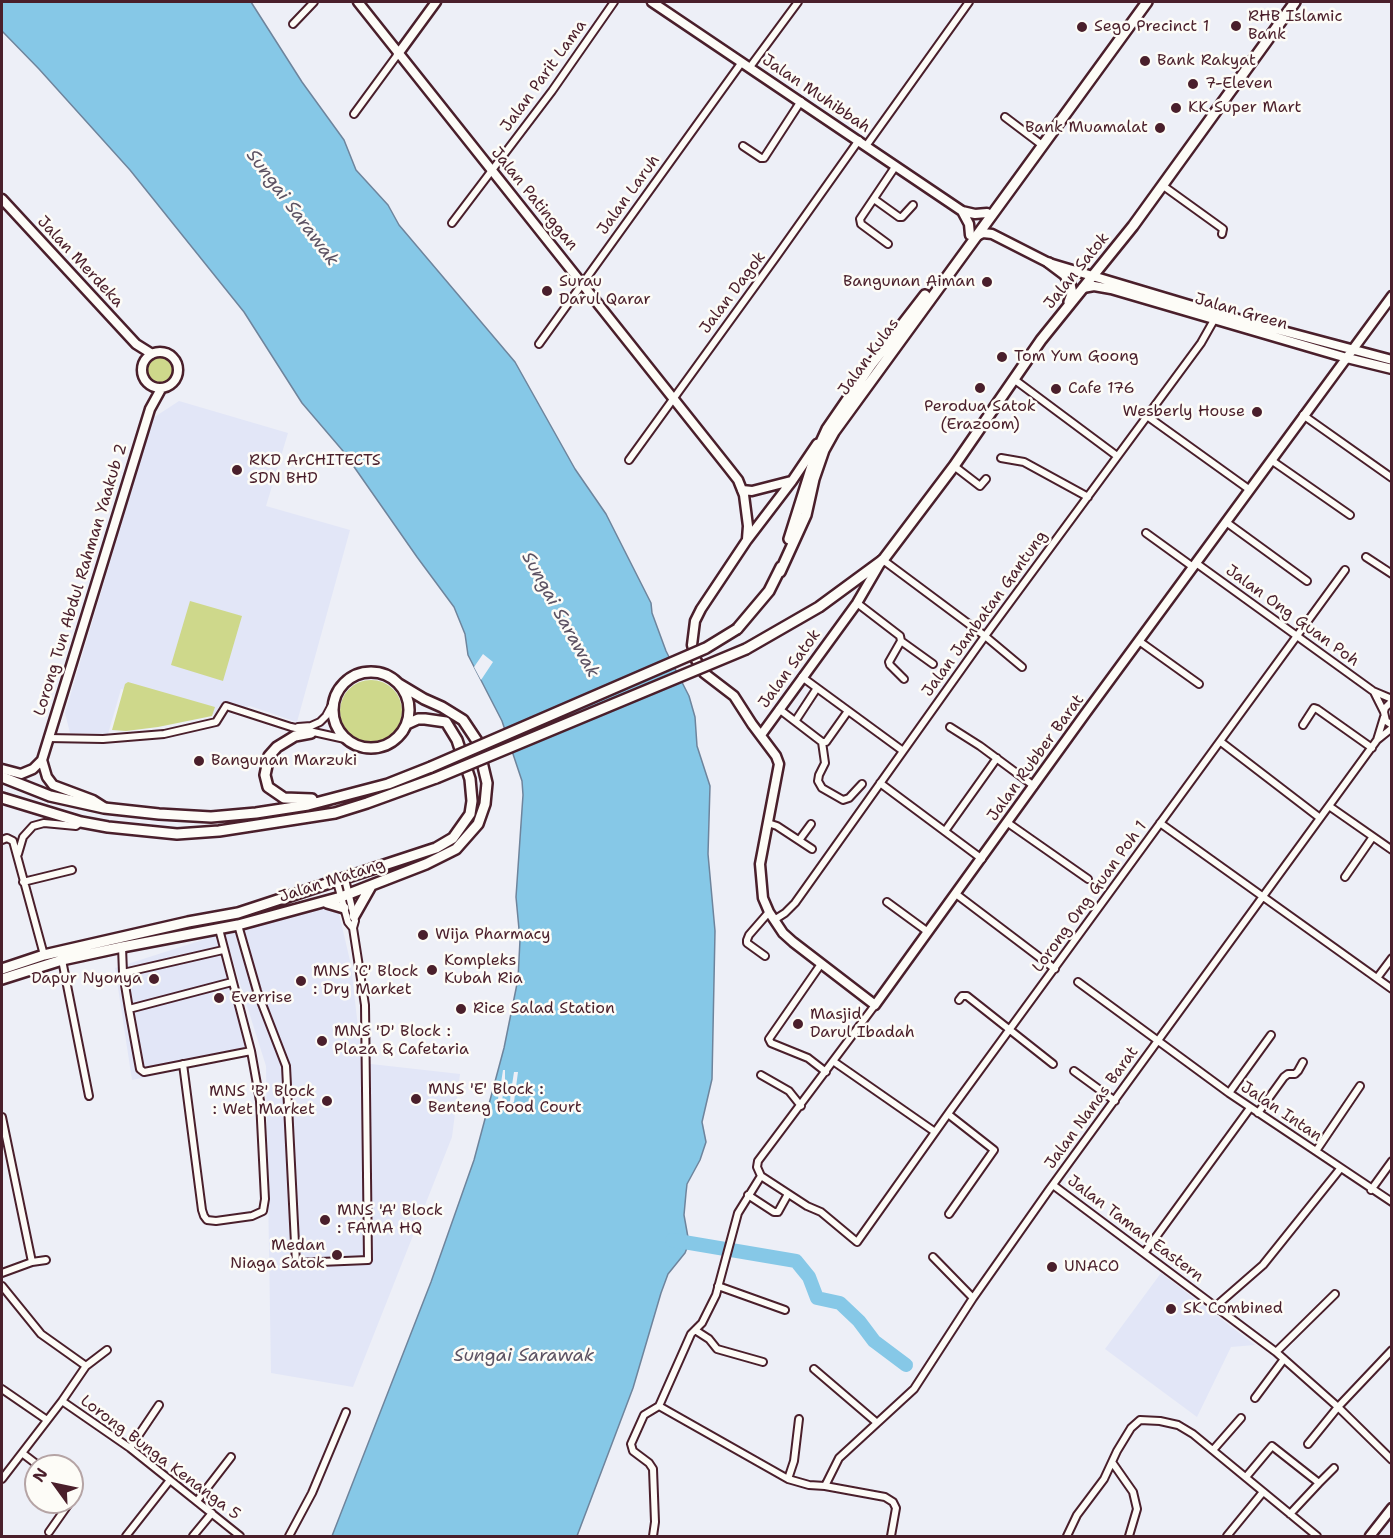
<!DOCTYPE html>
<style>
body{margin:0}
#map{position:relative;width:1393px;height:1538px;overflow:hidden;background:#edeff7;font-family:"Shantell Sans",sans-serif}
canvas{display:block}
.frame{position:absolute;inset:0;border:3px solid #4a1f2b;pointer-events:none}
.north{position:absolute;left:24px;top:1454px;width:60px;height:60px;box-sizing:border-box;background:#fdfcf7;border:2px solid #b5a4a5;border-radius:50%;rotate:303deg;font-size:16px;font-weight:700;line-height:24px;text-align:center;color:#4a1f2b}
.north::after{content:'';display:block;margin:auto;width:21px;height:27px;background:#4a1f2b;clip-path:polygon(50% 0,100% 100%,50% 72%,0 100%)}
</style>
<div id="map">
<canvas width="1393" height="1538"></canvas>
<div class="frame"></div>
<div class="north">N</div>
</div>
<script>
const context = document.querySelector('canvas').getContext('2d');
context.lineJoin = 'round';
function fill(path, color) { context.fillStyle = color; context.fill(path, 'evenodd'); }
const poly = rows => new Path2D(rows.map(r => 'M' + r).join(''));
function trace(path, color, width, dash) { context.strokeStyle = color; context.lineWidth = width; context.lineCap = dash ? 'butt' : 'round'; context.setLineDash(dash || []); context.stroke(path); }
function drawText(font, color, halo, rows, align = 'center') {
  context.font = font + ' "Shantell Sans",sans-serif'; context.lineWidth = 5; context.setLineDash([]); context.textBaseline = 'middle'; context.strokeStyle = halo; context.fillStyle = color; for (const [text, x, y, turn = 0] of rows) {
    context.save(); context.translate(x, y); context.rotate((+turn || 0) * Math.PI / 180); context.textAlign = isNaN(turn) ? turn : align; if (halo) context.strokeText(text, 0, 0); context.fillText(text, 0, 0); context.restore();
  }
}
const built = poly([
 [179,401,288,433,266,506,350,530,297,722,250,706,220,714,209,714,121,689,108,734,70,733,65,713,153,418],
 [337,905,351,965,362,1063,460,1074,452,1137,353,1387,271,1373,266,1066,224,933],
 [218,935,251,1056,132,1080,115,968],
 [1161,1273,1255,1345,1231,1347,1197,1417,1105,1349]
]);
const green = poly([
 '144 370a16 16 0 1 1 32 0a16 16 0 1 1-32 0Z',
 [190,601,242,616,223,681,171,665],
 '340 711a31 31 0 1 1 62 0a31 31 0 1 1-62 0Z',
 [128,682,215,707,212,716,158,727,126,731,112,730,125,684]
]);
const water = poly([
 [2,2,251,2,302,82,344,140,356,170,388,205,399,225,515,362,575,469,606,514,651,603,652,613,666,651,689,696,695,717,697,746,710,786,708,854,715,931,712,1079,702,1122,706,1142,700,1160,687,1184,686,1193,684,1215,689,1243,685,1253,668,1274,661,1293,633,1388,577,1536,332,1536,431,1282,474,1160,504,1048,518,979,520,940,516,897,523,795,522,781,502,721,468,655,465,634,454,607,417,557,343,451,302,403,244,312,130,170,39,69,2,31,2,2]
]);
const pier = poly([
 [483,654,493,662,481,680,474,667],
 [503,1070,505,1070,505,1084,512,1085,514,1072,518,1072,514,1102,510,1102,511,1088,504,1087,502,1101,498,1101,499,1087,494,1087,495,1082,501,1083]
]);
const river = poly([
 [672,1240,796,1261,809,1277,817,1298,840,1303,859,1321,874,1341,906,1365]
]);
const street = poly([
 [293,24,314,2],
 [750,67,798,2],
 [354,114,398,54],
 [1005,117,1042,145],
 [743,146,761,158,764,158,801,101],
 [866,146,969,2],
 [1162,185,1223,229,1222,234],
 [874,199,899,217,902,217,913,205],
 [452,223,552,91,614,2],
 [888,244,861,224,860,219,895,167],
 [539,344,742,62],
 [1015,380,1117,456],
 [1303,415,1392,478],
 [1147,416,1250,490],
 [1001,458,1024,462,1088,497],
 [629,460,776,257,859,140],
 [1271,460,1350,515],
 [954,466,980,486,986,479],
 [1226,522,1307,581],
 [1146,533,1193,567],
 [1366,557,1392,574],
 [883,560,985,636,1022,667],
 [1196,563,1373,691,1392,699],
 [857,603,900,636,901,641,889,662,890,665,904,679],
 [901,641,933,664],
 [1139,641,1199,684],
 [802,677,903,751],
 [1374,692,1384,712],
 [1392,701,1385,708,1384,712,1386,721,1392,725],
 [779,709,822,742,826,742,848,711],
 [796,720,817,688],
 [1303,725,1314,708,1317,709,1372,748],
 [298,727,311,726,320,722,326,716,334,701],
 [950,727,980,746,1034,786],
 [48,738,103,739,164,734,216,722,226,706,291,727,345,739],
 [1377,740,1384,717],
 [822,742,825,763,819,775,818,781,822,788,843,800,849,798,862,784],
 [1221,742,1320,818],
 [880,783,982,859],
 [1329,806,1392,850],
 [768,823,777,826,812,849],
 [1008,823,1088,879],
 [1160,823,1392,989],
 [945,831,997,758],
 [800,839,811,824],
 [2,840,7,838,13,841,44,955],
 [18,854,23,837,33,826,44,823,76,826,81,822],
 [1345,877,1372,838],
 [345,879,355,921,353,928],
 [23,882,72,870],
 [956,894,1055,969],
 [887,902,928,932],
 [774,920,785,913,795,903,985,636,1201,343,1214,320],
 [238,925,257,991,286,1066,296,1263,368,1260,365,1005,353,928,348,922,337,882],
 [122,947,123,973,129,1009,140,1069,144,1072,251,1051,219,929],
 [765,956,747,943,747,940,749,935,769,912],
 [62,960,89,1096],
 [821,964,769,1039,771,1043,808,1058,826,1072],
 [123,973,223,950],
 [1377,978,1392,958],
 [1078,982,1229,1093,1392,1202],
 [959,1000,962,996,967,996,1053,1064],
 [129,1009,232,982],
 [833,1061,935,1132],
 [183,1064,202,1210,204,1216,207,1220,216,1221,252,1216,263,1211,265,1199,260,1101,251,1051],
 [1074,1071,1115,1101],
 [761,1075,789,1091,801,1106],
 [1229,1093,1271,1035],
 [1258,1113,1284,1077,1288,1074,1295,1074,1298,1071,1303,1062],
 [948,1114,994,1150,949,1214],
 [2,1117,32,1262],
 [1316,1151,1360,1086],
 [761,1176,807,1206,821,1212,857,1242,950,1111,1345,570],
 [761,1176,757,1167,758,1161,875,1005],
 [1053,1185,1276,1352,1338,1407,1392,1460],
 [1371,1190,1392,1161],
 [748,1195,774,1212,778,1212,788,1194],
 [1145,1252,1250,1108],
 [933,1257,973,1298],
 [2,1273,32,1262,46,1260],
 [2,1286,41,1334,86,1366],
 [718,1286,785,1310],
 [1216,1306,1263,1265,1340,1169],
 [695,1330,709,1339,717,1349,763,1362],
 [1276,1352,1335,1294],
 [814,1369,876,1422],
 [2,1389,47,1420],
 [1255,1398,1284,1359],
 [62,1401,130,1448,240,1536],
 [659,1406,691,1334,702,1323,716,1295,738,1213,761,1176],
 [1308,1444,1338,1407,1392,1350],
 [130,1448,159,1405],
 [1213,1450,1241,1418],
 [22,1453,39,1466],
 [1112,1462,1133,1492,1137,1509,1129,1536],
 [1246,1477,1272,1446,1319,1483,1290,1514],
 [2,1479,62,1401,86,1366,107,1350],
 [788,1479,794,1461,799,1419],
 [1319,1483,1334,1468],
 [825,1486,839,1458,914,1389,973,1298,1049,1190,1366,755,1377,740,1392,728],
 [72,1493,72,1497],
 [197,1501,231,1457],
 [49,1532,70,1502],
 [126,1536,170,1480],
 [193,1536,212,1513],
 [289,1536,312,1493,346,1412],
 [653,1536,655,1522,653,1469,649,1463,633,1451,631,1444,644,1415,659,1406,788,1479,809,1485,825,1486,885,1497,893,1502,896,1508,891,1536],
 [1067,1536,1077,1515,1104,1479,1117,1451,1131,1428,1140,1420,1160,1421,1178,1425,1193,1434,1317,1536],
 [1227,1536,1263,1492]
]);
const secondary = poly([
 [358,2,727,466,738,480,744,495,748,526,747,539],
 [652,2,962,211,975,214,987,213],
 [398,54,436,2],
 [2,199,136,344,152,354],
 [962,211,969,224,970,235],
 [977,236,983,233,992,234,1049,263,1223,315,1392,360],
 [1083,288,1094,286,1111,289,1347,358,1392,369],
 '142 370a18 18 0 1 1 36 0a18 18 0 1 1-36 0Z',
 [817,444,792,481,747,540,701,609,695,621,692,645,696,660,704,673,734,696,752,724,776,756,779,764,760,864,763,898,769,912,783,933,793,942,875,1005,1085,714,1392,296],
 [742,490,752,491,791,481],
 [761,735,857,603,882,560],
 [42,760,47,777,53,785,93,800,104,807],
 [2,769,21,774,33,769,42,760,150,409,161,389],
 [1370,1536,1392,1508]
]);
const primary = poly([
 [1049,263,1065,275,1070,284,1072,294,1069,302],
 [789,539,816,453,827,429,871,365,925,295],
 [780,572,806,515,814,479,824,450,834,432,1147,2],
 [737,629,769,591,781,567],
 [746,649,819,607,883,560,954,466,1041,340,1133,226,1295,2],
 '333 710a38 38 0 1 1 76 0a38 38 0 1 1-76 0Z',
 [311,733,295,736,277,747,269,756,265,775,268,787,284,798,312,799],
 [2,777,50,796,104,808,159,814,211,817,256,813,308,805,388,784,431,767],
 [2,798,81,822,108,827,177,834,219,831,335,813,367,803,436,778],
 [327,903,344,908],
 [354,916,371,886],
 [2,969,44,955,188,922,238,913,436,848,453,838,470,814,472,801,470,779,457,740,446,722,425,719,418,719,407,724],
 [2,979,62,960,122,947,238,925,341,897,426,864,456,849,478,824,485,804,487,783,477,741,463,720,442,707,424,699,399,684]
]);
const primaryBridge = poly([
 [431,767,706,648,737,629],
 [436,778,746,649]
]);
const markers = [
 [1236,26,6,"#4a1f2b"],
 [1082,27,6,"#4a1f2b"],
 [1145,61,6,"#4a1f2b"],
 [1193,84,6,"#4a1f2b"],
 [1176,108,6,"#4a1f2b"],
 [1160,128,6,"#4a1f2b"],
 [987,282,6,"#4a1f2b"],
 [547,291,6,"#4a1f2b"],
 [1002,357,6,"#4a1f2b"],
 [980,388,6,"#4a1f2b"],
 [1056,389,6,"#4a1f2b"],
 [1257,412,6,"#4a1f2b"],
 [237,470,6,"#4a1f2b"],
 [199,761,6,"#4a1f2b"],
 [423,935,6,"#4a1f2b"],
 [432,970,6,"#4a1f2b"],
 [154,979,6,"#4a1f2b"],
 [301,981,6,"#4a1f2b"],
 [219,998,6,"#4a1f2b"],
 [461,1009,6,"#4a1f2b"],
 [798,1024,6,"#4a1f2b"],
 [322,1041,6,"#4a1f2b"],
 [416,1099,6,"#4a1f2b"],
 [327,1101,6,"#4a1f2b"],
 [325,1220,6,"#4a1f2b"],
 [337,1255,6,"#4a1f2b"],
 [1052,1267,6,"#4a1f2b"],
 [1171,1309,6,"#4a1f2b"]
];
const poiNames = [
 ["RHB Islamic",1248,17],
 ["Bank",1248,35],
 ["Sego Precinct 1",1094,27],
 ["Bank Rakyat",1157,61],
 ["7-Eleven",1205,84],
 ["KK Super Mart",1188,108],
 ["Bank Muamalat",1148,128,"right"],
 ["Surau",559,282],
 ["Darul Qarar",559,300],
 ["Bangunan Aiman",975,282,"right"],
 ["Tom Yum Goong",1014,357],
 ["Cafe 176",1068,389],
 ["Perodua Satok",980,407,"center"],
 ["(Erazoom)",980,425,"center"],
 ["Wesberly House",1245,412,"right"],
 ["RKD ArCHITECTS",249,461],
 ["SDN BHD",249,479],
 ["Bangunan Marzuki",211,761],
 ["Wija Pharmacy",435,935],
 ["Kompleks",444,961],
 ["Kubah Ria",444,979],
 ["MNS 'C' Block",313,972],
 [": Dry Market",313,990],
 ["Dapur Nyonya",142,979,"right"],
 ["Everrise",231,998],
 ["Rice Salad Station",473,1009],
 ["Masjid",810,1015],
 ["Darul Ibadah",810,1033],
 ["MNS 'D' Block :",334,1032],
 ["Plaza & Cafetaria",334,1050],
 ["MNS 'E' Block :",428,1090],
 ["Benteng Food Court",428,1108],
 ["MNS 'B' Block",315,1092,"right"],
 [": Wet Market",315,1110,"right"],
 ["MNS 'A' Block",337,1211],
 [": FAMA HQ",337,1229],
 ["Medan",325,1246,"right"],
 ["Niaga Satok",325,1264,"right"],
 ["UNACO",1064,1267],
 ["SK Combined",1183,1309]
];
const streetNames = [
 ["Jalan Parit Lama",544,76,-54],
 ["Jalan Muhibbah",816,94,34],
 ["Jalan Laruh",629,195,-54],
 ["Jalan Patinggan",534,199,51],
 ["Jalan Merdeka",80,262,47],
 ["Jalan Satok",1077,271,-51],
 ["Jalan Dagok",733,293,-53],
 ["Jalan Green",1241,312,16],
 ["Jalan Kulas",869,357,-54],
 ["Lorong Tun Abdul Rahman Yaakub 2",81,580,-73],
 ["Jalan Jambatan Gantung",985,614,-54],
 ["Jalan Ong Guan Poh",1292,616,36],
 ["Jalan Satok",790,669,-54],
 ["Jalan Rubber Barat",1036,758,-54],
 ["Jalan Matang",332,881,-18],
 ["Lorong Ong Guan Poh 1",1090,897,-54],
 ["Jalan Nanas Barat",1092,1108,-54],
 ["Jalan Intan",1281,1112,34],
 ["Jalan Taman Eastern",1135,1229,37],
 ["Lorong Bunga Kenanga 5",160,1458,37]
];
const waterNames = [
 ["Sungai Sarawak",292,208,53],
 ["Sungai Sarawak",560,615,61],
 ["Sungai Sarawak",524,1356]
];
fill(built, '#e2e6f7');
fill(green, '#ced88b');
fill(water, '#86c8e7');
trace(water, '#6e849c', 1.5);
fill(pier, '#edeff7');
trace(river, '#86c8e7', 14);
trace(street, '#4a1f2b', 10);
trace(secondary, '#4a1f2b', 13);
trace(primary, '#4a1f2b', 14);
trace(street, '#fdfcf7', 6);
trace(secondary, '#fdfcf7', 8);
trace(primary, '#fdfcf7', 9);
trace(primaryBridge, '#4a1f2b', 14, []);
trace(primaryBridge, '#fdfcf7', 9);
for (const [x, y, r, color] of markers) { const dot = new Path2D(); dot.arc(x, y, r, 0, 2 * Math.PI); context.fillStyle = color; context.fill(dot); trace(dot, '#fdfcf7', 2); }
drawText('16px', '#4a1f2b', '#fdfcf7', poiNames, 'left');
drawText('16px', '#4a1f2b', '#fdfcf7', streetNames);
drawText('italic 18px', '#5c5263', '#fdfcf7', waterNames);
</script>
